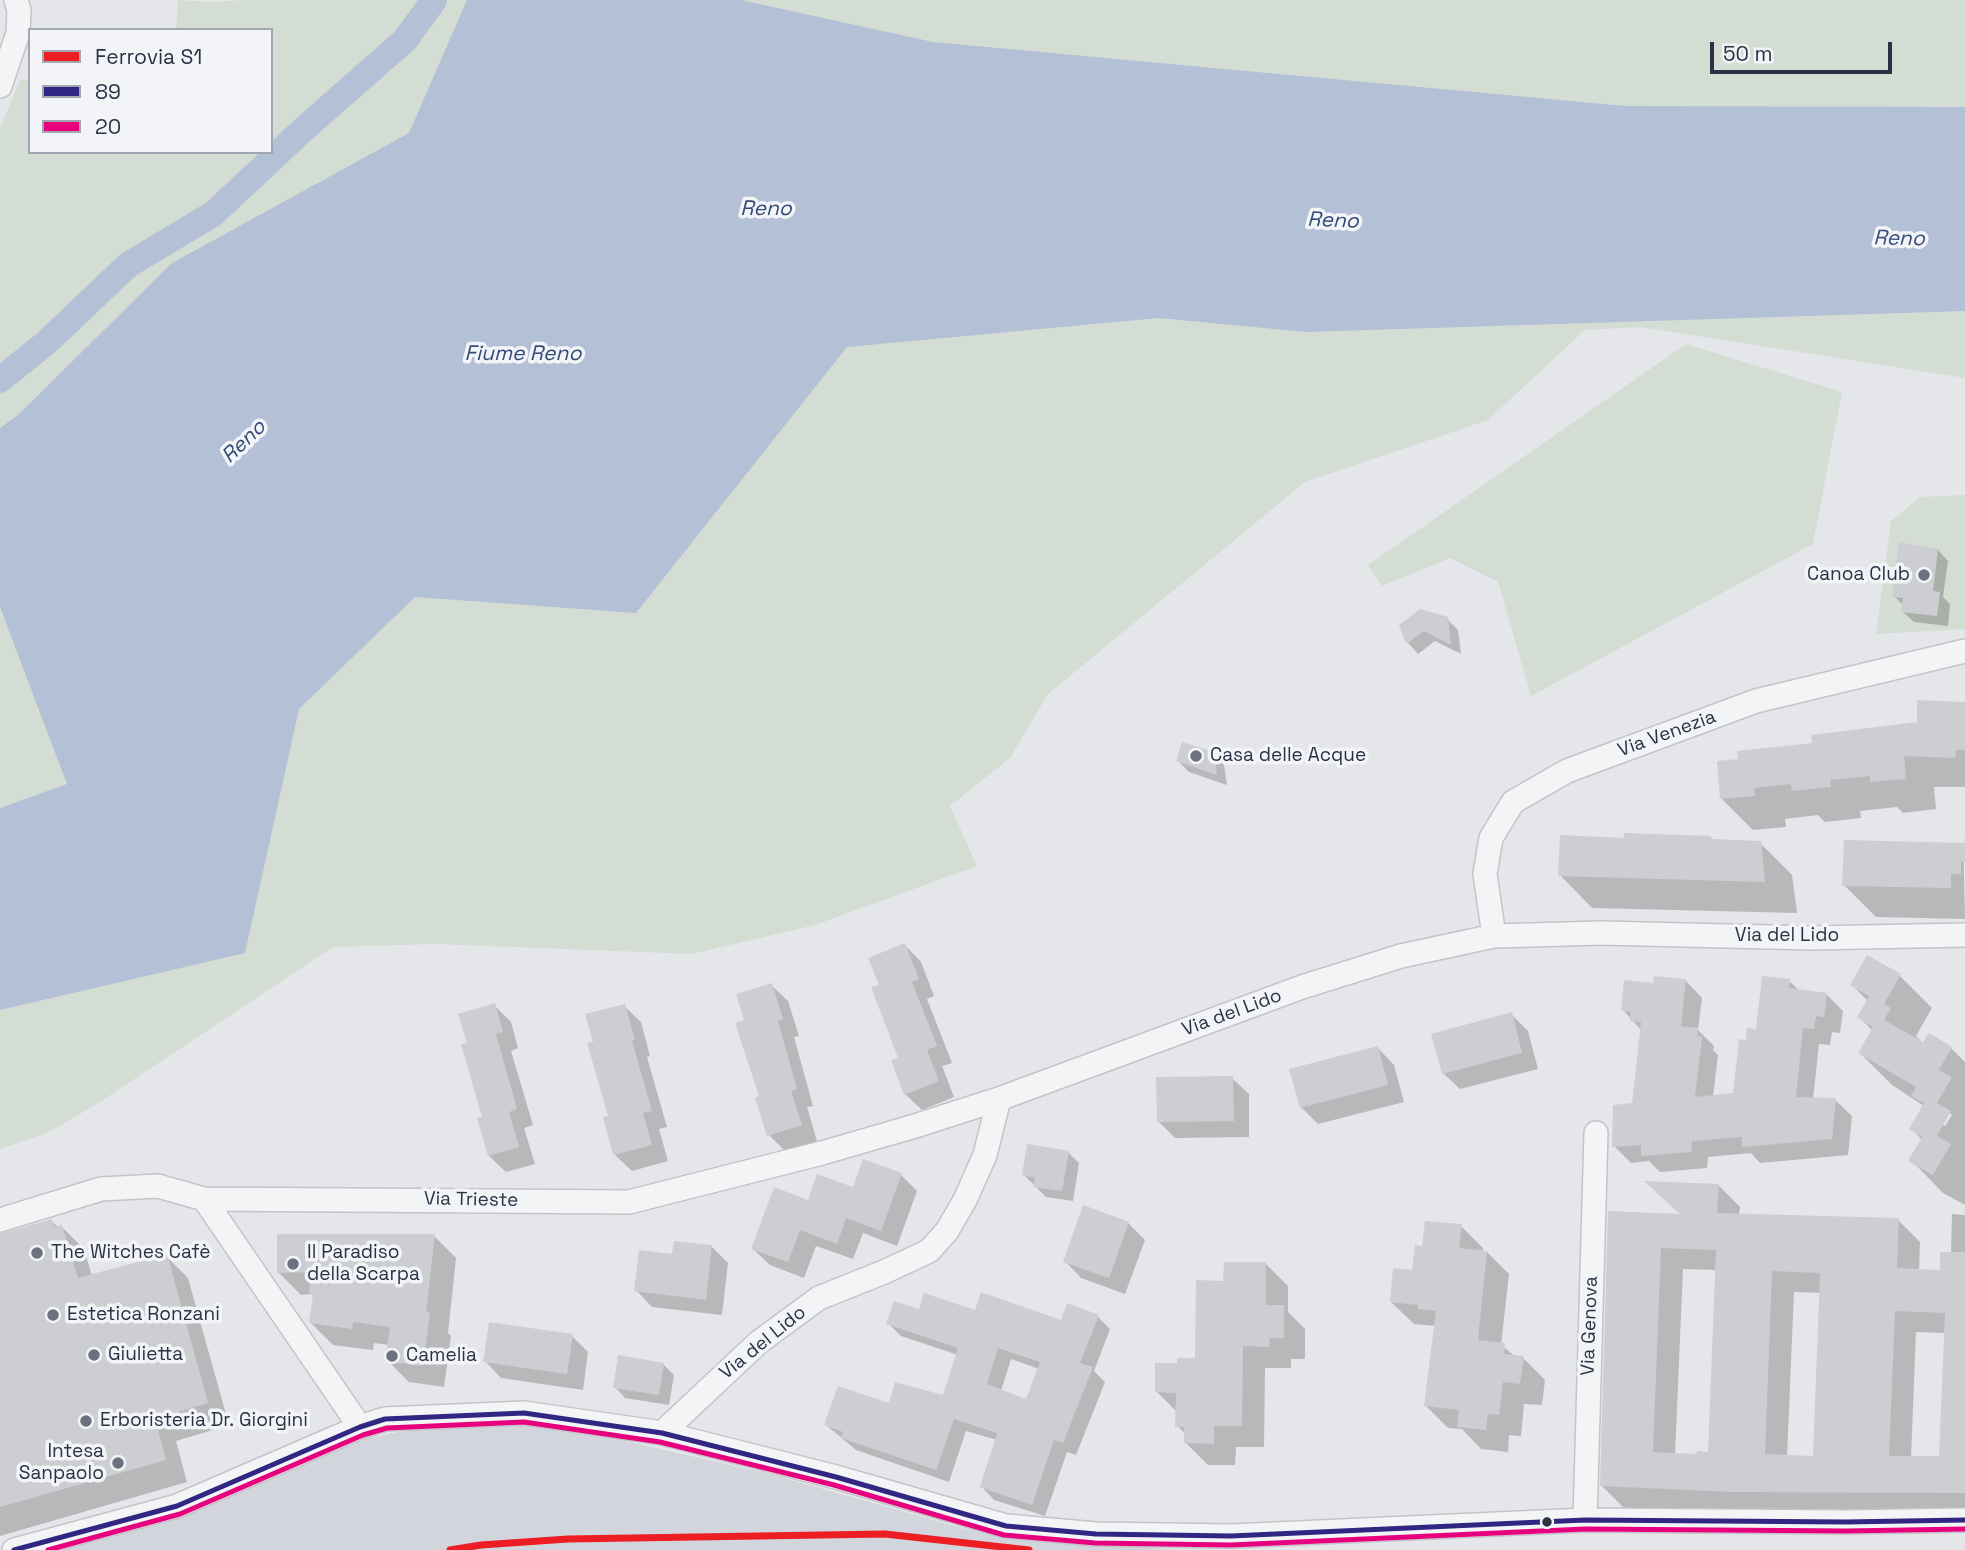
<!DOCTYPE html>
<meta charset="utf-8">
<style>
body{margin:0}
#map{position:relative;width:1965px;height:1550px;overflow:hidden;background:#e5e6e9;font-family:"Space Grotesk",sans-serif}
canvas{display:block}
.legend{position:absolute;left:28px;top:28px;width:245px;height:126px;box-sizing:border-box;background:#f2f4f8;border:2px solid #a2a6b0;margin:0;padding:9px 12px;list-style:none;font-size:21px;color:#2a3244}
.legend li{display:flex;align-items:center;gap:14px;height:35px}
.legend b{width:35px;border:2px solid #a2a6b0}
.scale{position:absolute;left:1710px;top:42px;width:182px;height:32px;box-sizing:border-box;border:4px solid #2a3244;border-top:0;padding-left:9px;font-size:21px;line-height:24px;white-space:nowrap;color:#2a3244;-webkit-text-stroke:5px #f2f4f8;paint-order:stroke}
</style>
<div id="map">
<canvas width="1965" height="1550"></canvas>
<ul class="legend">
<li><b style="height:9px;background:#ed1d24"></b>Ferrovia S1</li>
<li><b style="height:9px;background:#312783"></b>89</li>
<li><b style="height:9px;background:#e6007e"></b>20</li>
</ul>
<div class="scale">50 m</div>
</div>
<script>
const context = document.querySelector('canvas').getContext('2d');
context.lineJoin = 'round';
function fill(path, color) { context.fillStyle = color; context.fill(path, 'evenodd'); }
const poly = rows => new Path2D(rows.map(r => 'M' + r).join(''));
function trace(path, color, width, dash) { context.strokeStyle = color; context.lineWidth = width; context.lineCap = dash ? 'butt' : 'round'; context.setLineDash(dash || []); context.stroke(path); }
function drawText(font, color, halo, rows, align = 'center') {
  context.font = font + ' "Space Grotesk",sans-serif'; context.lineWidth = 7; context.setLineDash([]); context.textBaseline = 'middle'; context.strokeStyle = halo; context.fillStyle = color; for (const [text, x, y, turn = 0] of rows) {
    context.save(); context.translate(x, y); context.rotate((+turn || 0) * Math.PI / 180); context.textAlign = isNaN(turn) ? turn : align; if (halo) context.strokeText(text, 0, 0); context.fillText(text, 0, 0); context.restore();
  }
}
const built = poly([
 [465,1420,582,1431,774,1475,965,1529,1089,1543,1178,1550,54,1550,356,1440]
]);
const green = poly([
 [178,0,211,2,244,0,1965,0,1965,378,1640,327,1585,330,1488,420,1305,482,1048,694,1010,758,950,806,977,866,815,925,692,954,435,944,333,947,97,1104,47,1133,0,1149,0,128,20,80,30,80,30,152,271,152,271,30,176,30],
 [1686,344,1842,392,1813,544,1531,696,1498,582,1450,558,1382,586,1368,565],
 [1965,495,1965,629,1876,634,1891,521,1920,497]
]);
const water = poly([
 [467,0,741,0,933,42,1625,106,1965,107,1965,311,1306,332,1159,318,847,347,636,613,415,597,299,709,245,953,0,1010,0,808,67,784,0,607,0,428,18,415,172,263,409,133]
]);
const shadow = poly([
 [1938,550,1948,561,1943,597,1950,604,1948,626,1914,622,1903,612,1904,606,1894,596],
 [1447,619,1458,630,1461,654,1435,641,1418,654,1408,643,1401,625],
 [1965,703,1965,787,1934,787,1936,809,1903,813,1897,807,1860,811,1861,818,1825,822,1818,815,1785,819,1786,827,1753,830,1722,799,1740,760,1918,724],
 [1213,754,1224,765,1227,785,1189,772,1178,761],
 [1963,832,1965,919,1876,917,1844,885,1963,844],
 [1710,837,1714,841,1760,843,1792,875,1797,913,1592,908,1560,875],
 [905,945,921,962,934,996,927,999,952,1063,942,1066,954,1097,922,1110,905,1094,900,1059,881,986],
 [1868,957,1900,976,1932,1008,1916,1036,1924,1044,1951,1048,1965,1062,1965,1205,1943,1193,1911,1160,1922,1140,1911,1128,1924,1106,1892,1085,1860,1053,1873,1031,1859,1017,1868,1001,1852,985],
 [1949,1112,1952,1115,1945,1126,1942,1125],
 [1686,981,1702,998,1698,1030,1714,1046,1713,1050,1718,1055,1713,1097,1734,1095,1747,1042,1757,1031,1789,981,1800,991,1826,994,1843,1011,1840,1033,1832,1032,1830,1045,1819,1044,1813,1099,1835,1100,1852,1116,1848,1155,1760,1163,1751,1153,1708,1157,1707,1168,1660,1172,1649,1161,1631,1163,1614,1146,1633,1105,1642,1031,1623,1010,1655,985],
 [771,985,788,1001,799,1036,794,1037,813,1106,807,1107,817,1141,785,1151,769,1135,746,1021],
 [494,1005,511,1022,518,1048,511,1051,533,1125,524,1128,535,1164,506,1172,489,1156,469,1044],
 [624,1006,641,1022,650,1056,647,1057,667,1127,659,1129,668,1161,632,1171,615,1155,605,1119,610,1117,595,1043],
 [1511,1014,1528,1031,1538,1069,1460,1089,1443,1073],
 [1378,1048,1394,1065,1404,1102,1318,1124,1301,1107],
 [1232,1078,1249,1094,1249,1137,1175,1138,1158,1121],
 [1068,1152,1079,1163,1073,1201,1046,1197,1024,1175],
 [901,1175,917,1191,897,1246,863,1233,853,1259,816,1246,804,1278,770,1265,753,1249,854,1189],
 [1718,1185,1740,1207,1739,1215,1898,1220,1920,1242,1919,1271,1941,1272,1951,1254,1952,1214,1965,1215,1965,1514,1755,1513,1624,1508,1602,1486,1610,1213,1683,1216],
 [1683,1269,1717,1270,1710,1453,1675,1455],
 [1794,1292,1821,1293,1815,1458,1787,1457],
 [1916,1332,1946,1333,1940,1458,1911,1458],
 [51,1221,59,1228,62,1227,84,1249,92,1276,166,1256,188,1278,229,1425,176,1441,187,1482,0,1536,0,1235],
 [1128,1223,1145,1240,1125,1294,1081,1278,1065,1261],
 [1461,1226,1483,1248,1483,1252,1487,1252,1509,1274,1501,1345,1516,1357,1523,1358,1545,1380,1542,1405,1524,1404,1521,1436,1509,1435,1508,1452,1481,1449,1462,1429,1448,1428,1426,1406,1436,1326,1414,1324,1391,1302,1414,1272,1424,1248],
 [434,1236,456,1258,448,1333,451,1336,444,1387,409,1382,387,1360,389,1345,374,1343,373,1350,333,1345,311,1323,314,1297,312,1294,301,1295,279,1273],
 [712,1247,728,1263,722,1315,652,1307,636,1290,674,1256],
 [1266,1264,1288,1286,1288,1312,1305,1329,1305,1359,1291,1359,1291,1368,1265,1368,1264,1447,1236,1447,1235,1465,1208,1465,1186,1443,1186,1434,1177,1426,1177,1412,1157,1392,1179,1365,1197,1360,1225,1282],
 [920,1312,976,1312,1062,1322,1098,1317,1110,1329,1094,1371,1105,1382,1076,1455,1067,1452,1045,1516,994,1500,982,1487,997,1440,966,1431,949,1482,856,1450,826,1425,890,1406,944,1398,958,1355,901,1336,888,1323],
 [1011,1359,1039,1369,1027,1402,1001,1391],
 [572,1336,588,1352,583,1390,501,1378,485,1361],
 [663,1364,674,1375,669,1405,625,1398,615,1387]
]);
const canal = poly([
 [0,380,47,342,128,265,213,214,305,128,405,40,434,0]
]);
const building = poly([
 [1899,542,1938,549,1933,591,1940,592,1937,616,1901,612,1903,598,1892,597],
 [1420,609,1448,617,1451,645,1424,631,1406,644,1399,625],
 [1917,700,1965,702,1965,750,1956,750,1955,758,1904,756,1906,779,1870,782,1870,776,1830,780,1831,787,1792,791,1791,784,1754,788,1755,796,1720,799,1717,761,1738,759,1737,751,1812,743,1811,735,1917,722],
 [1182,742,1214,752,1217,775,1176,761],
 [1624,833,1711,836,1711,839,1761,841,1765,882,1558,876,1560,835,1624,838],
 [1844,840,1965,843,1965,862,1961,862,1961,874,1951,874,1951,888,1842,886],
 [905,943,919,979,912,982,937,1046,927,1050,939,1081,904,1095,891,1060,898,1058,871,987,879,985,868,958],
 [1867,955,1901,974,1884,1004,1891,1008,1884,1020,1923,1042,1929,1033,1952,1047,1939,1070,1952,1077,1937,1103,1951,1111,1937,1136,1951,1144,1933,1175,1908,1161,1922,1137,1909,1129,1924,1103,1911,1096,1916,1087,1858,1053,1873,1027,1857,1017,1869,996,1850,985],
 [1654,976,1686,979,1681,1026,1698,1028,1697,1036,1702,1037,1695,1097,1733,1093,1739,1039,1746,1040,1747,1028,1756,1029,1762,976,1790,979,1789,988,1827,993,1824,1017,1816,1016,1814,1029,1803,1028,1796,1097,1836,1098,1832,1139,1742,1147,1742,1137,1692,1141,1691,1152,1641,1156,1641,1145,1612,1147,1613,1105,1632,1103,1641,1022,1630,1021,1631,1012,1621,1011,1624,980,1653,983],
 [772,983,783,1019,778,1021,797,1089,791,1091,802,1125,767,1136,755,1098,759,1096,735,1023,744,1020,736,994],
 [495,1003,503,1032,496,1034,517,1109,509,1112,519,1147,488,1156,477,1118,482,1117,461,1044,467,1043,458,1014],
 [625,1004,635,1040,632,1041,652,1111,643,1113,652,1145,613,1155,603,1117,608,1116,587,1043,593,1042,585,1014],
 [1512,1012,1522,1053,1442,1074,1431,1034],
 [1378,1046,1388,1085,1300,1108,1289,1069],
 [1233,1076,1234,1121,1157,1122,1156,1077],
 [1027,1144,1069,1151,1062,1191,1033,1187,1035,1178,1022,1175],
 [863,1159,902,1173,881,1231,846,1218,837,1244,800,1230,788,1262,751,1249,774,1187,808,1200,817,1174,853,1187],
 [1644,1181,1719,1184,1717,1213,1899,1218,1897,1268,1940,1270,1940,1252,1965,1252,1965,1493,1732,1492,1600,1486,1608,1211,1680,1214],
 [1661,1248,1716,1250,1708,1452,1697,1451,1697,1454,1653,1452],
 [1772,1271,1820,1273,1813,1456,1765,1454],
 [1895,1311,1945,1313,1939,1456,1889,1456],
 [1083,1205,1129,1222,1109,1278,1063,1262],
 [52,1219,54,1227,62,1225,78,1278,167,1254,208,1403,155,1419,166,1460,0,1507,0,1234],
 [1425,1221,1462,1224,1459,1248,1487,1251,1478,1340,1505,1343,1504,1354,1524,1356,1520,1384,1503,1382,1499,1415,1488,1414,1486,1430,1457,1427,1459,1410,1424,1406,1436,1311,1418,1309,1418,1305,1390,1302,1393,1268,1412,1270,1415,1245,1422,1246],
 [277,1234,435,1234,426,1312,430,1312,423,1366,385,1361,390,1327,353,1322,352,1329,309,1323,313,1294,309,1293,312,1272,277,1273],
 [674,1241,712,1245,706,1300,634,1291,639,1250,672,1254],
 [1224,1262,1266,1262,1266,1305,1284,1305,1284,1338,1270,1338,1269,1347,1243,1346,1242,1426,1214,1426,1214,1444,1184,1443,1184,1427,1175,1427,1176,1393,1155,1392,1155,1363,1177,1363,1177,1358,1195,1358,1196,1280,1223,1281],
 [981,1292,1061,1320,1067,1303,1099,1315,1080,1363,1093,1367,1063,1443,1054,1440,1032,1505,980,1487,997,1433,954,1419,936,1470,841,1438,843,1432,824,1425,838,1386,889,1403,895,1382,943,1395,958,1348,886,1324,894,1301,919,1309,924,1293,975,1310],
 [998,1348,1040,1362,1026,1399,987,1384],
 [489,1322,573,1334,567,1374,483,1362],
 [618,1355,664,1363,659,1395,613,1388]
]);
const street = poly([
 [0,86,18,33,19,10,16,0],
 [1494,936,1485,874,1491,838,1513,802,1567,771,1756,701,1965,651],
 [204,1199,360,1427],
 [0,1220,101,1189,158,1186,204,1199,629,1202,822,1153,915,1126,999,1099,1302,987,1401,956,1494,936,1602,933,1811,938,1965,935],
 [662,1433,759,1342,819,1298,884,1272,929,1251,947,1231,965,1200,985,1155,999,1099],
 [1585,1520,1596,1133],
 [14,1550,177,1506,360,1427,385,1419,524,1413,662,1433,836,1477,1006,1526,1096,1534,1231,1536,1585,1520,1846,1522,1965,1520]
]);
const bus1 = poly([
 [14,1550,177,1506,360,1427,385,1419,524,1413,662,1433,836,1477,1006,1526,1096,1534,1231,1536,1585,1520,1846,1522,1965,1520]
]);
const bus2 = poly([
 [48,1550,180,1514,363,1435,387,1428,524,1422,660,1442,834,1485,1004,1535,1095,1543,1231,1545,1585,1529,1846,1531,1965,1529]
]);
const rail1 = poly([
 [450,1550,481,1545,568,1539,885,1534,1029,1550]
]);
const markers = [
 [1924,575,7,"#6b717e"],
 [1196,756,7,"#6b717e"],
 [37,1253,7,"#6b717e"],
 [293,1264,7,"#6b717e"],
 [53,1315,7,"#6b717e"],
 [94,1355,7,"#6b717e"],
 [392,1356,7,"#6b717e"],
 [86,1421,7,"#6b717e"],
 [118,1463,7,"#6b717e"],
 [1547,1522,6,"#2a3244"]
];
const poiNames = [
 ["Canoa Club",1910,575,"right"],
 ["Casa delle Acque",1210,756],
 ["The Witches Cafè",51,1253],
 ["Il Paradiso",307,1253],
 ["della Scarpa",307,1275],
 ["Estetica Ronzani",67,1315],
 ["Giulietta",108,1355],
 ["Camelia",406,1356],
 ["Erboristeria Dr. Giorgini",100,1421],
 ["Intesa",104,1452,"right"],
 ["Sanpaolo",104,1474,"right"]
];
const streetNames = [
 ["Via Venezia",1667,734,-20],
 ["Via del Lido",1787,936],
 ["Via del Lido",1232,1013,-20],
 ["Via Trieste",471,1200,1],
 ["Via Genova",1590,1326,-88],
 ["Via del Lido",763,1343,-39]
];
const waterNames = [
 ["Reno",766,209],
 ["Reno",1333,221,2],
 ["Reno",1899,239,1],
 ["Fiume Reno",523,354],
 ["Reno",244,442,-44]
];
fill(built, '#d2d5dc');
fill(green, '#d4ddd4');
fill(water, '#b3c0d5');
fill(shadow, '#0003');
trace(canal, '#b3c0d5', 26);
fill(building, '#cdced2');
trace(street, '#c3c4c7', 26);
trace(street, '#f3f4f6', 23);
trace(bus1, '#312783', 5);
trace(bus2, '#e6007e', 5);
trace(rail1, '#ed1d24', 7);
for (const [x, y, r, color] of markers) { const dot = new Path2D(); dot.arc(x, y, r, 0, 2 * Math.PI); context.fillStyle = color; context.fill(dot); trace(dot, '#f2f4f8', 2.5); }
drawText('19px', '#2a3244', '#f2f4f8', poiNames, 'left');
drawText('19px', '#2a3244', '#f2f4f8', streetNames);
drawText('italic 21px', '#334d79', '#f2f4f8', waterNames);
</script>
